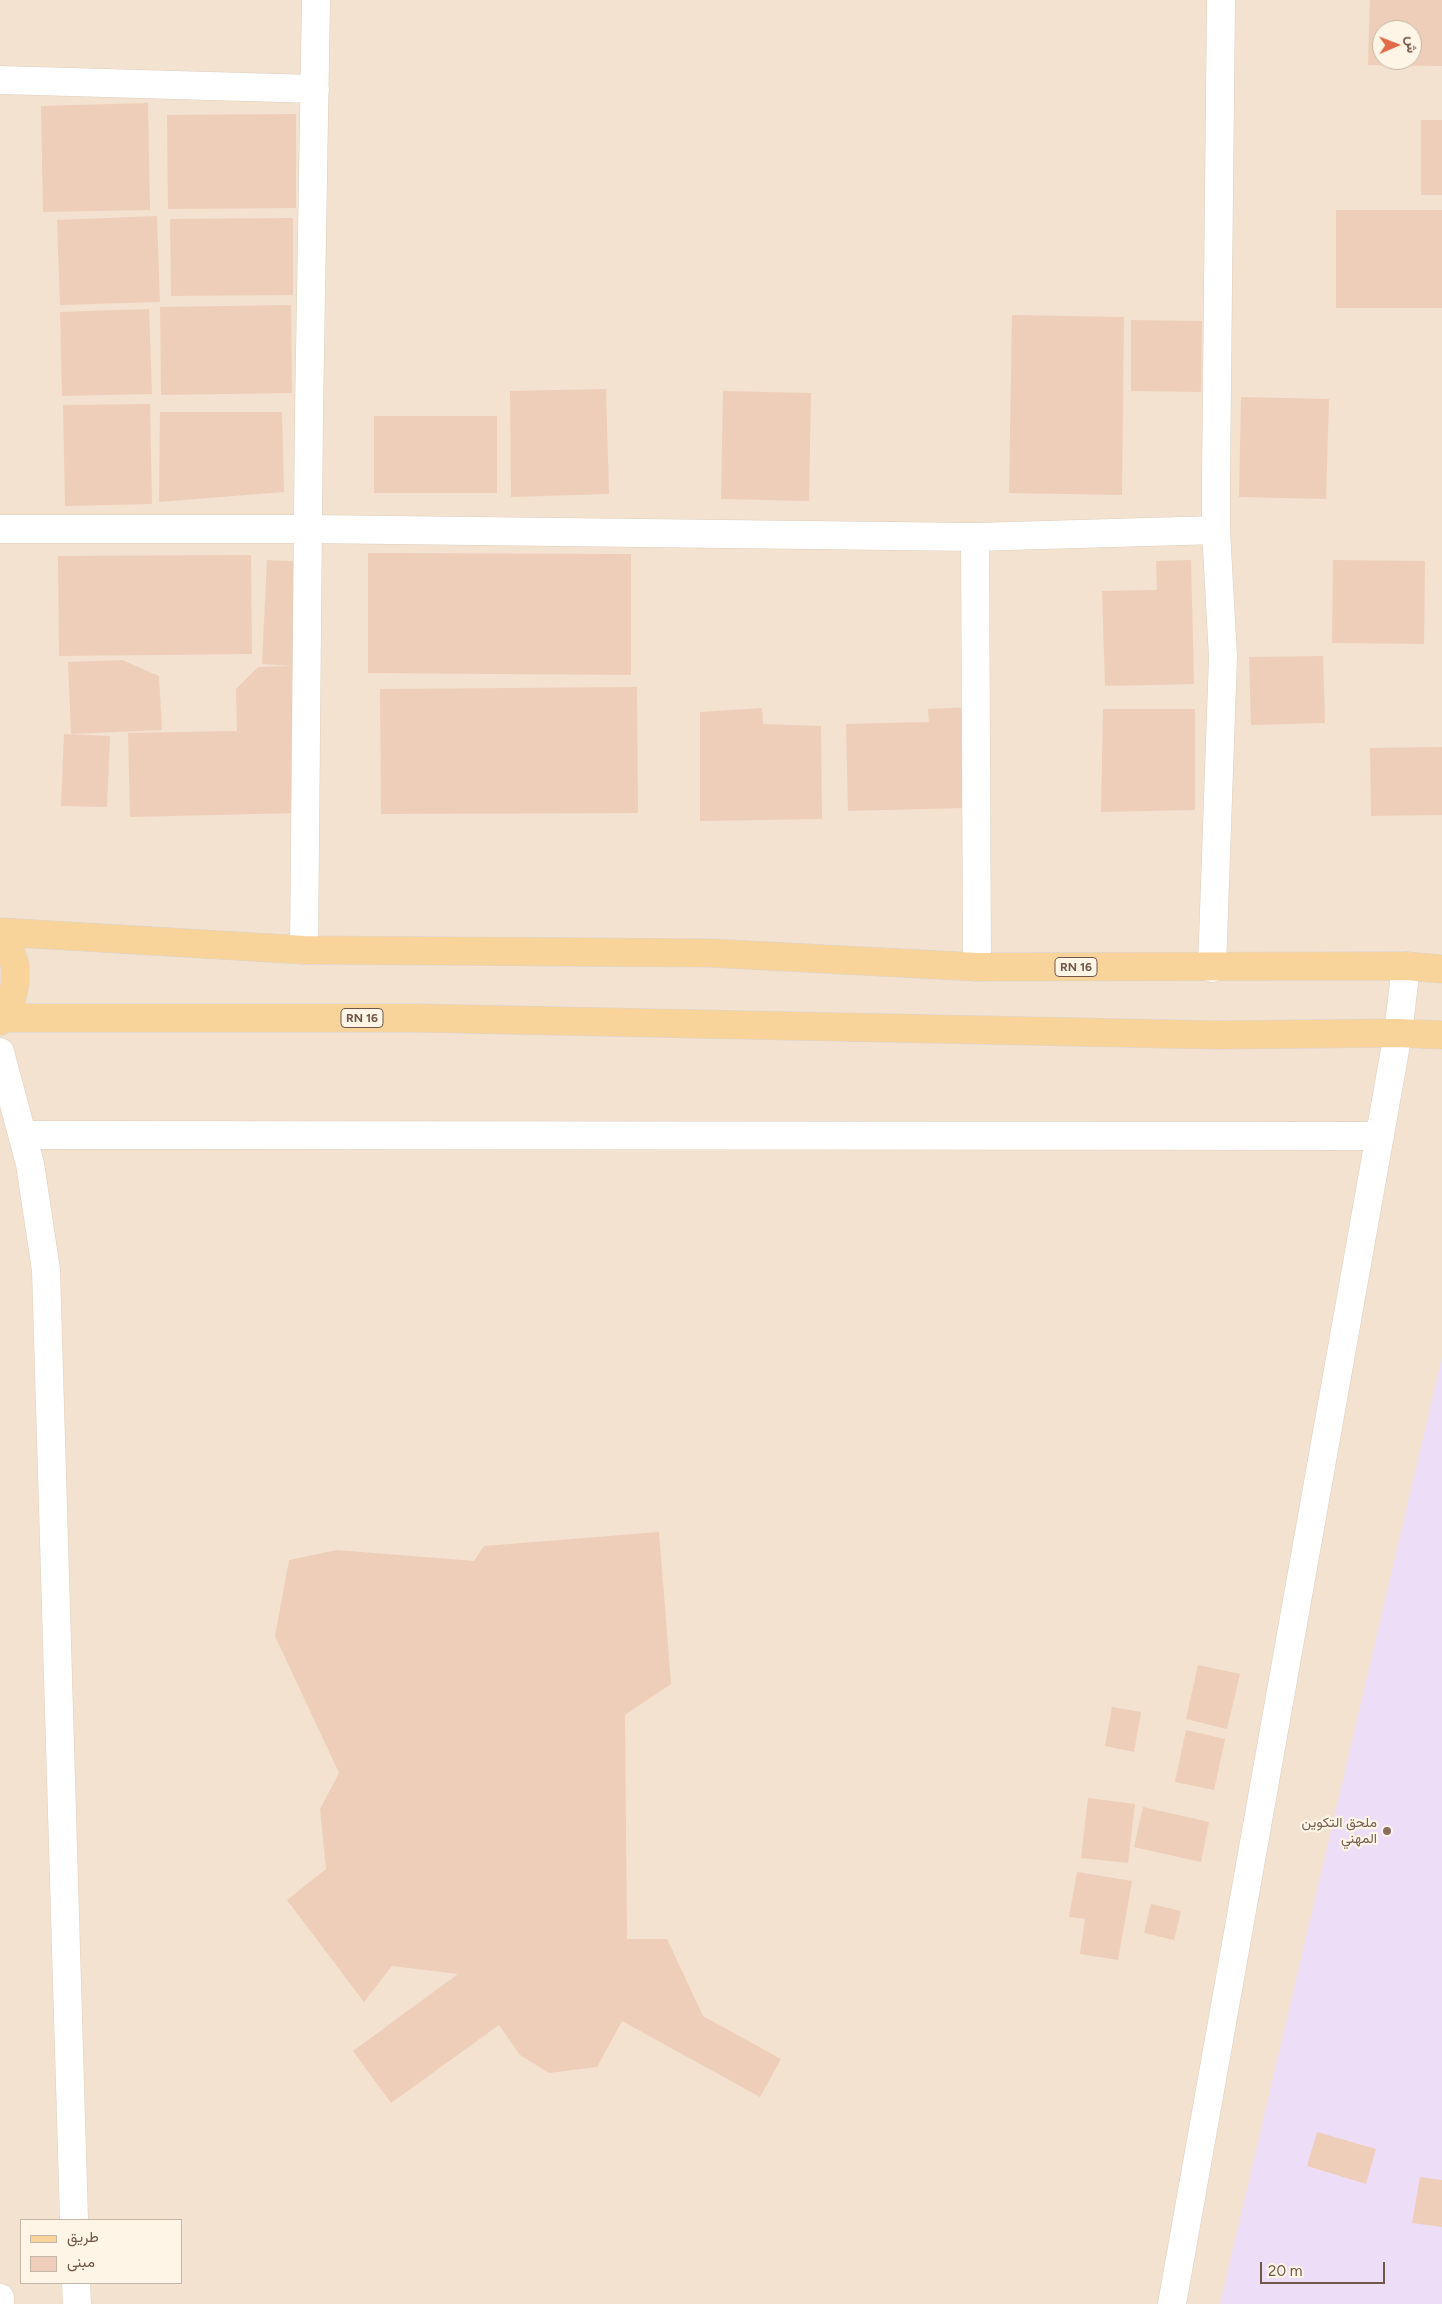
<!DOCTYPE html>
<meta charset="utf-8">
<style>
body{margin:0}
#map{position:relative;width:1442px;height:2304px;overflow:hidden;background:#fbf0e0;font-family:Figtree,Vazirmatn,sans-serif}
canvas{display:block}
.legend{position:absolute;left:20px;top:2219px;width:162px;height:65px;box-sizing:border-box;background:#fef5e6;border:1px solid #c6b6a7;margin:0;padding:6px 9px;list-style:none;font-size:15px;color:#715749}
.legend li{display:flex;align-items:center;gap:10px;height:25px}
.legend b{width:25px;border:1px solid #c6b6a7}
.north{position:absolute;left:1372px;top:20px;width:50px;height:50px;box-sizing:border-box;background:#fef5e6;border:1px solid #c6b6a7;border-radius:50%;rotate:89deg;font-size:14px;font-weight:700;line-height:20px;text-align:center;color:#715749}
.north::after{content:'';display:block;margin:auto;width:18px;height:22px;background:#e16a49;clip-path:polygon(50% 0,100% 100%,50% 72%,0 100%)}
.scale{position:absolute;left:1260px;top:2262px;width:125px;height:22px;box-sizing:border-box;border:2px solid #715749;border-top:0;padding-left:6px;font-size:15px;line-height:18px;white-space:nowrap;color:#715749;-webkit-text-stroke:4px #fef5e6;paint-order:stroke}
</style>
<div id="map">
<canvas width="1442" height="2304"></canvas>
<ul class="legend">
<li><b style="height:6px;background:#f8d49a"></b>طريق</li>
<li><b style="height:14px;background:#efceb9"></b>مبنى</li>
</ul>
<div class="north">ش</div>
<div class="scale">20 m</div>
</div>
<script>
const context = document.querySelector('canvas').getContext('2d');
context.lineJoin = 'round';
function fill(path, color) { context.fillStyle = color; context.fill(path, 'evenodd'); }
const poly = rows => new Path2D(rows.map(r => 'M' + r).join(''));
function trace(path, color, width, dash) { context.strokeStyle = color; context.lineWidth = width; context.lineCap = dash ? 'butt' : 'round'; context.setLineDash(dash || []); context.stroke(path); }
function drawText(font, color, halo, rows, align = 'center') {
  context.font = font + ' Figtree,Vazirmatn,sans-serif'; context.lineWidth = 4.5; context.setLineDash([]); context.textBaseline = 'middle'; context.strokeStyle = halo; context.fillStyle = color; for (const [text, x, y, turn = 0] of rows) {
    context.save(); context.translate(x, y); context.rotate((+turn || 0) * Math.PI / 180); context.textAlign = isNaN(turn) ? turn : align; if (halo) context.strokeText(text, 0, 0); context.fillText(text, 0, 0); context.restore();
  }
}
const residential = poly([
 [0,0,1442,0,1442,2304,0,2304],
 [1382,30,1412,30,1412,60,1382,60],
 [21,2220,181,2220,181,2283,21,2283]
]);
const education = poly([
 [1442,1357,1442,2304,1220,2304]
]);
const building = poly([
 [1370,0,1442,0,1442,66,1368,65],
 [1382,30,1412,30,1412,60,1382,60],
 [148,103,150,210,43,212,41,106],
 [296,114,296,208,168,209,167,115],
 [1421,120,1442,120,1442,195,1421,195],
 [1336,210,1442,210,1442,308,1336,308],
 [157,216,160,302,60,305,57,220],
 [293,218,293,295,171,296,170,219],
 [291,305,292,393,161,395,160,307],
 [149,309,152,394,62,396,60,312],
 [1012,315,1124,317,1122,495,1009,493],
 [1131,320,1202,321,1201,392,1131,391],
 [606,389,609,494,511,497,510,391],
 [723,391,811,393,809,501,721,499],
 [1241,397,1329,399,1326,499,1239,497],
 [150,404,152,504,65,506,63,405],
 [160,412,282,412,284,492,159,502],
 [374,416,497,416,497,493,374,493],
 [368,553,631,554,631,675,368,673],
 [251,555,252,654,59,656,58,556],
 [267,560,311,562,299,813,130,817,128,733,237,731,236,689,258,667,293,666,262,664],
 [1191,560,1194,684,1105,686,1102,591,1157,590,1156,561],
 [1333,560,1425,561,1424,644,1332,643],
 [1323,656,1325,723,1251,725,1249,657],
 [122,660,159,676,162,730,71,734,68,662],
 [637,687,638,813,381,814,380,689],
 [975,707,977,734,961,734,963,808,848,811,846,724,929,722,928,709],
 [762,708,763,724,821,726,822,819,700,821,700,712],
 [1103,709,1195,709,1195,810,1101,812],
 [64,734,110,736,107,807,61,806],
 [1442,747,1442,815,1371,816,1370,748],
 [659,1532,671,1684,625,1715,627,1939,667,1939,703,2016,781,2059,760,2097,622,2021,597,2067,549,2073,520,2055,499,2025,391,2103,353,2051,458,1974,392,1966,364,2002,287,1900,326,1869,320,1809,339,1773,275,1636,289,1560,337,1550,474,1561,484,1546],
 [1198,1665,1240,1674,1227,1729,1186,1719],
 [1112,1707,1141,1712,1134,1752,1105,1746],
 [1186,1730,1225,1739,1214,1790,1175,1782],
 [1088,1798,1135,1804,1128,1863,1081,1858],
 [1143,1807,1209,1822,1201,1862,1134,1847],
 [1077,1872,1132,1881,1118,1960,1080,1954,1085,1919,1069,1917],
 [1151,1904,1181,1911,1174,1940,1144,1933],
 [1317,2132,1376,2149,1366,2184,1307,2166],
 [1420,2177,1442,2180,1442,2227,1412,2223]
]);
const street = poly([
 [0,80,315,89],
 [0,529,308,529,975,537,1216,530],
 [975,537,977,967],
 [304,950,309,412,316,0],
 [1212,968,1223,657,1216,530,1216,479,1221,0],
 [23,1135,1380,1136],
 [1172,2304,1398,1033,1406,966]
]);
const secondary = poly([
 [0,1052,30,1164,46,1270,74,2220],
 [76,2283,77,2304],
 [0,2298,0,2304]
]);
const primary = poly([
 [0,932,304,950,710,953,977,967,1406,966,1442,969],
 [0,934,9,948,15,965,15,984,11,1001,0,1021],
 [3,1018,417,1018,1217,1035,1398,1033,1442,1035]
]);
const markers = [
 [1387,1831,5,"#8d6e63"]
];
const shields = [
 [1076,967,42],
 [362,1018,42]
];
const shieldNames = [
 ["RN 16",1076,967],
 ["RN 16",362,1018]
];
const educationNames = [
 ["ملحق التكوين",1377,1823],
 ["المهني",1377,1839]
];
fill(residential, '#f2e2cf');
fill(education, '#edddf7');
fill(building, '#efceb9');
trace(street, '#decdbd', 29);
trace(secondary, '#e3cebb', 29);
trace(primary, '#dad3d0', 29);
trace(street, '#fff', 28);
trace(secondary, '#fff', 28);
trace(primary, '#f8d49a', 28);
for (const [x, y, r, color] of markers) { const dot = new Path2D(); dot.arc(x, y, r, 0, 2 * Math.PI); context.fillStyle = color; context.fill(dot); trace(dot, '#fef5e6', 2); }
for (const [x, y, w] of shields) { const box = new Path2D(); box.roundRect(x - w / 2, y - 9.5, w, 19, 4); context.fillStyle = '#fef5e6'; context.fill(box); trace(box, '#715749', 1); }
drawText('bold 12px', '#715749', null, shieldNames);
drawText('14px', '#785e54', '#fef5e6', educationNames, 'right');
</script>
